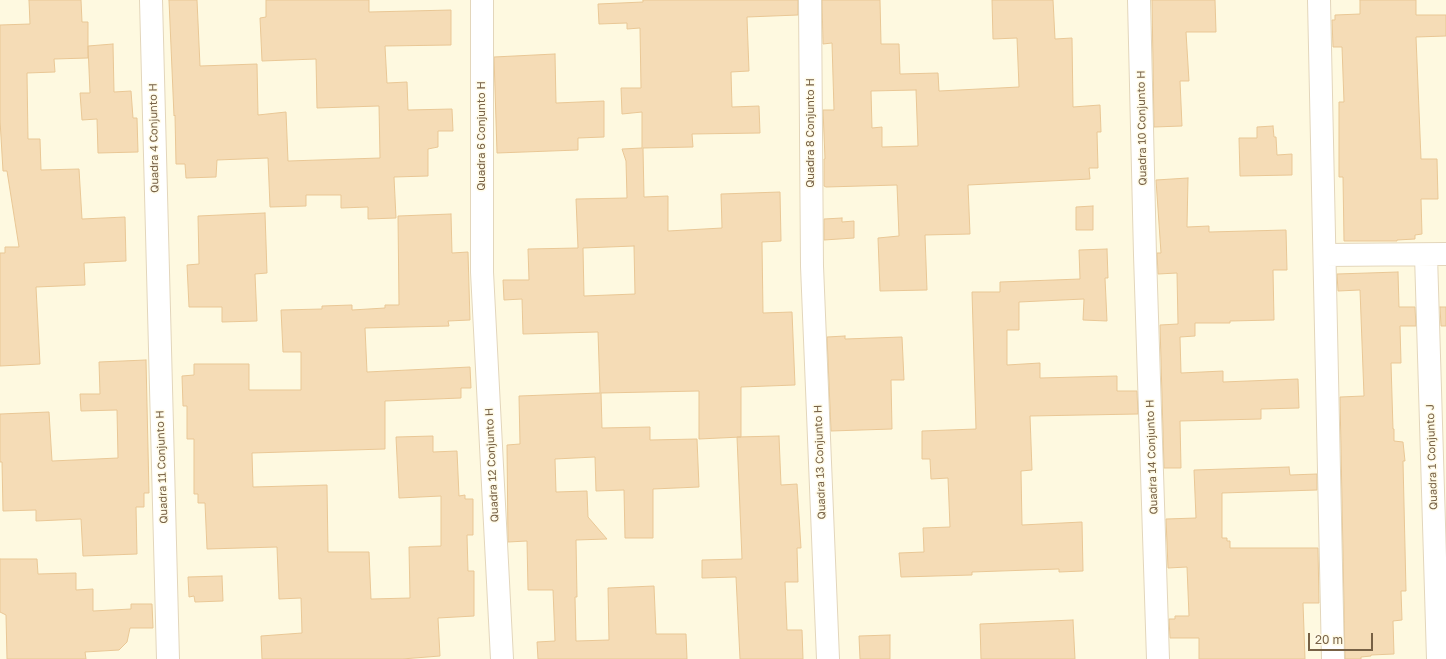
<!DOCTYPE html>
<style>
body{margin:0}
#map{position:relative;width:1446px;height:659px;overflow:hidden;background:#fef9e0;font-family:"Golos Text",sans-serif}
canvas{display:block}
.scale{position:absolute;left:1308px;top:633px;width:65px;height:18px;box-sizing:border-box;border:2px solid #776145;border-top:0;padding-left:5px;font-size:12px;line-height:14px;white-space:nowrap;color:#776145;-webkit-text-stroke:3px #fffbe8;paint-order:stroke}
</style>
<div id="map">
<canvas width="1446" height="659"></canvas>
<div class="scale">20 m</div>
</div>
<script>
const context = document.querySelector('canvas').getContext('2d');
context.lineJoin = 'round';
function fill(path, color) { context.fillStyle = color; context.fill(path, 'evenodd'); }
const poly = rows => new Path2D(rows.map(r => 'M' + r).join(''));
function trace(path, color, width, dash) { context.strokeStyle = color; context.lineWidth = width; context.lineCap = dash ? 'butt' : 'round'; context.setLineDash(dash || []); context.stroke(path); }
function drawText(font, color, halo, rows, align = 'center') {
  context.font = font + ' "Golos Text",sans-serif'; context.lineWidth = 3; context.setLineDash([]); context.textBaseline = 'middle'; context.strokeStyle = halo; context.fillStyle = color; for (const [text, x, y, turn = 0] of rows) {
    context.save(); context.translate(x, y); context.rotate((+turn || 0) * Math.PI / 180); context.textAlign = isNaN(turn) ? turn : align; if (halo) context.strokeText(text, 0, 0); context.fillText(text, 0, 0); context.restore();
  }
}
const building = poly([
 [29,0,81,0,82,22,88,22,88,58,54,59,55,72,27,73,28,139,40,139,41,170,79,169,82,219,125,217,126,261,84,263,85,285,36,287,40,364,0,366,0,253,5,253,5,247,19,247,7,171,3,171,0,120,0,25,30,24,29,0],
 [169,0,197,0,200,66,257,64,258,115,286,112,288,161,380,158,379,106,317,108,316,59,262,61,260,18,266,17,266,0,369,0,369,12,451,10,451,45,385,46,387,83,407,82,408,110,452,109,453,131,438,131,438,147,428,149,428,176,394,177,396,218,368,219,368,207,341,208,341,195,306,195,306,206,270,207,268,158,217,160,216,177,186,178,185,164,176,164,175,115,174,116,169,0],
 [643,0,798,0,798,15,747,17,749,71,731,72,732,107,759,106,760,133,692,134,693,147,643,148,644,197,668,196,668,231,722,228,721,194,780,192,781,241,762,242,763,313,792,312,795,385,741,387,741,437,699,439,699,391,601,393,602,428,650,427,650,440,697,439,699,487,653,489,653,538,625,538,624,490,596,491,595,457,555,459,556,492,587,491,588,517,607,539,576,540,577,597,575,597,576,641,609,640,608,588,654,586,656,634,686,634,687,659,538,659,537,642,555,641,553,590,528,590,527,541,508,542,507,445,520,444,519,396,600,393,598,332,523,334,522,299,504,300,503,280,529,280,528,249,578,248,576,199,627,198,626,161,622,149,642,148,642,112,622,114,621,88,641,88,640,28,627,29,627,23,599,24,598,4,643,2,643,0],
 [634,246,635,294,584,296,583,248,634,246],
 [822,0,880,0,881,44,899,44,900,74,938,73,939,91,1019,87,1017,38,993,39,992,0,1053,0,1055,39,1072,38,1073,107,1100,105,1101,132,1097,132,1098,168,1089,168,1090,179,968,185,970,234,925,235,927,290,880,291,878,238,899,236,897,185,826,187,824,186,824,159,825,159,823,110,834,110,832,43,823,44,822,0],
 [916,90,918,146,882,147,882,127,872,128,871,91,916,90],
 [1152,0,1215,0,1216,32,1186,32,1189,81,1180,81,1182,126,1154,127,1152,0],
 [1360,0,1416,0,1416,15,1446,15,1446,36,1416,37,1421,159,1437,159,1438,199,1421,199,1422,234,1415,235,1415,239,1397,240,1397,241,1344,241,1343,177,1339,177,1339,102,1344,102,1342,47,1333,47,1332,20,1335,20,1335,15,1360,14,1360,0],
 [113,44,114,92,131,91,133,118,137,118,138,152,98,153,97,119,82,120,80,93,90,93,88,46,113,44],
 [555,54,556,103,604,101,604,137,578,138,578,150,497,153,494,57,555,54],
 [1273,126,1274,137,1276,137,1277,155,1292,154,1292,175,1240,176,1239,138,1257,138,1257,127,1273,126],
 [1188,178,1187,227,1209,226,1209,232,1286,230,1287,270,1273,270,1274,320,1230,321,1230,323,1195,323,1195,336,1180,337,1181,373,1223,371,1223,382,1298,379,1299,408,1261,409,1261,419,1180,421,1181,468,1164,468,1160,325,1178,324,1177,273,1158,274,1157,253,1161,253,1156,180,1188,178],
 [1093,206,1093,230,1076,230,1076,207,1093,206],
 [265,213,267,273,255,274,257,321,222,322,222,307,189,307,187,265,199,264,198,216,265,213],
 [451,214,452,253,468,252,470,320,448,321,449,326,365,328,367,372,470,367,471,388,461,388,461,398,385,401,385,449,252,453,253,487,327,485,328,552,369,552,371,599,410,598,409,547,441,546,441,496,399,498,396,437,433,436,433,452,457,451,459,496,465,495,465,499,473,499,473,535,467,535,468,571,474,571,474,616,438,618,440,656,402,659,262,659,261,636,302,633,301,598,279,599,277,547,207,549,205,503,198,503,198,494,194,494,194,439,187,439,187,406,183,406,182,376,194,375,194,364,249,364,249,390,301,390,301,352,283,352,281,310,322,309,322,306,352,305,352,310,385,308,385,305,399,305,398,216,451,214],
 [842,218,842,222,854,221,854,238,824,240,824,219,842,218],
 [1107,249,1108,278,1105,278,1107,321,1083,320,1084,299,1019,302,1019,330,1007,330,1007,365,1040,363,1040,378,1117,376,1117,391,1137,391,1138,414,1030,416,1032,470,1021,471,1022,525,1082,522,1083,571,1059,572,1059,569,972,572,972,575,901,577,899,553,924,552,923,528,950,527,948,478,931,479,930,459,922,459,922,431,976,429,972,292,1000,292,1000,282,1080,279,1079,250,1107,249],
 [1398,272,1399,307,1415,307,1416,326,1400,326,1401,363,1391,363,1393,429,1394,429,1394,441,1403,442,1405,461,1403,461,1406,591,1401,591,1402,620,1393,621,1394,654,1371,655,1371,656,1361,657,1361,659,1345,659,1340,397,1364,396,1360,290,1338,291,1337,274,1398,272],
 [1440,307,1446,307,1446,326,1441,326,1440,307],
 [845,336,845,339,902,337,904,380,891,380,892,429,831,431,827,337,845,336],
 [146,360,149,493,144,493,144,507,136,507,137,554,83,556,81,519,36,521,36,510,3,511,2,462,0,462,0,414,49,412,52,461,118,458,117,410,81,411,80,394,100,394,99,362,146,360],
 [779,436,781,485,797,484,801,548,797,548,798,582,785,582,787,630,802,630,803,659,740,659,736,577,702,578,702,560,742,559,737,437,779,436],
 [1289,467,1290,475,1317,474,1317,490,1222,493,1222,538,1227,538,1227,541,1230,541,1230,548,1318,548,1319,603,1303,603,1305,659,1199,659,1199,638,1170,638,1169,619,1175,619,1175,616,1189,616,1187,567,1168,568,1166,519,1196,518,1194,470,1289,467],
 [0,559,37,559,38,574,76,573,76,590,93,589,93,611,131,609,131,604,152,604,153,628,130,628,127,642,119,650,85,652,86,659,7,659,6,615,0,612,0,559],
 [222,576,223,601,195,602,194,596,189,597,188,577,222,576],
 [1073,620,1075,659,981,659,980,624,1073,620],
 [890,635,890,659,860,659,859,636,890,635]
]);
const minor = poly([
 [151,0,168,659],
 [482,0,482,272,502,659],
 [810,0,812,266,828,659],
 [1139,0,1145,255,1158,659],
 [1319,0,1333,659],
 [1325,255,1446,254],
 [1426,255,1438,659]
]);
const streetNames = [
 ["Quadra 10 Conjunto H",1142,128,-91],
 ["Quadra 8 Conjunto H",811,133,-90],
 ["Quadra 6 Conjunto H",482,136,-90],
 ["Quadra 4 Conjunto H",154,138,-91],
 ["Quadra 14 Conjunto H",1152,457,-92],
 ["Quadra 1 Conjunto J",1432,457,-92],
 ["Quadra 13 Conjunto H",820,462,-92],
 ["Quadra 12 Conjunto H",492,465,-93],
 ["Quadra 11 Conjunto H",162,467,-92]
];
fill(building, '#f5dcb6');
trace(building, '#e9c795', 1);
trace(minor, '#e3d6bb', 24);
trace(minor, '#fff', 22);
drawText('11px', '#776145', '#fffbe8', streetNames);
</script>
